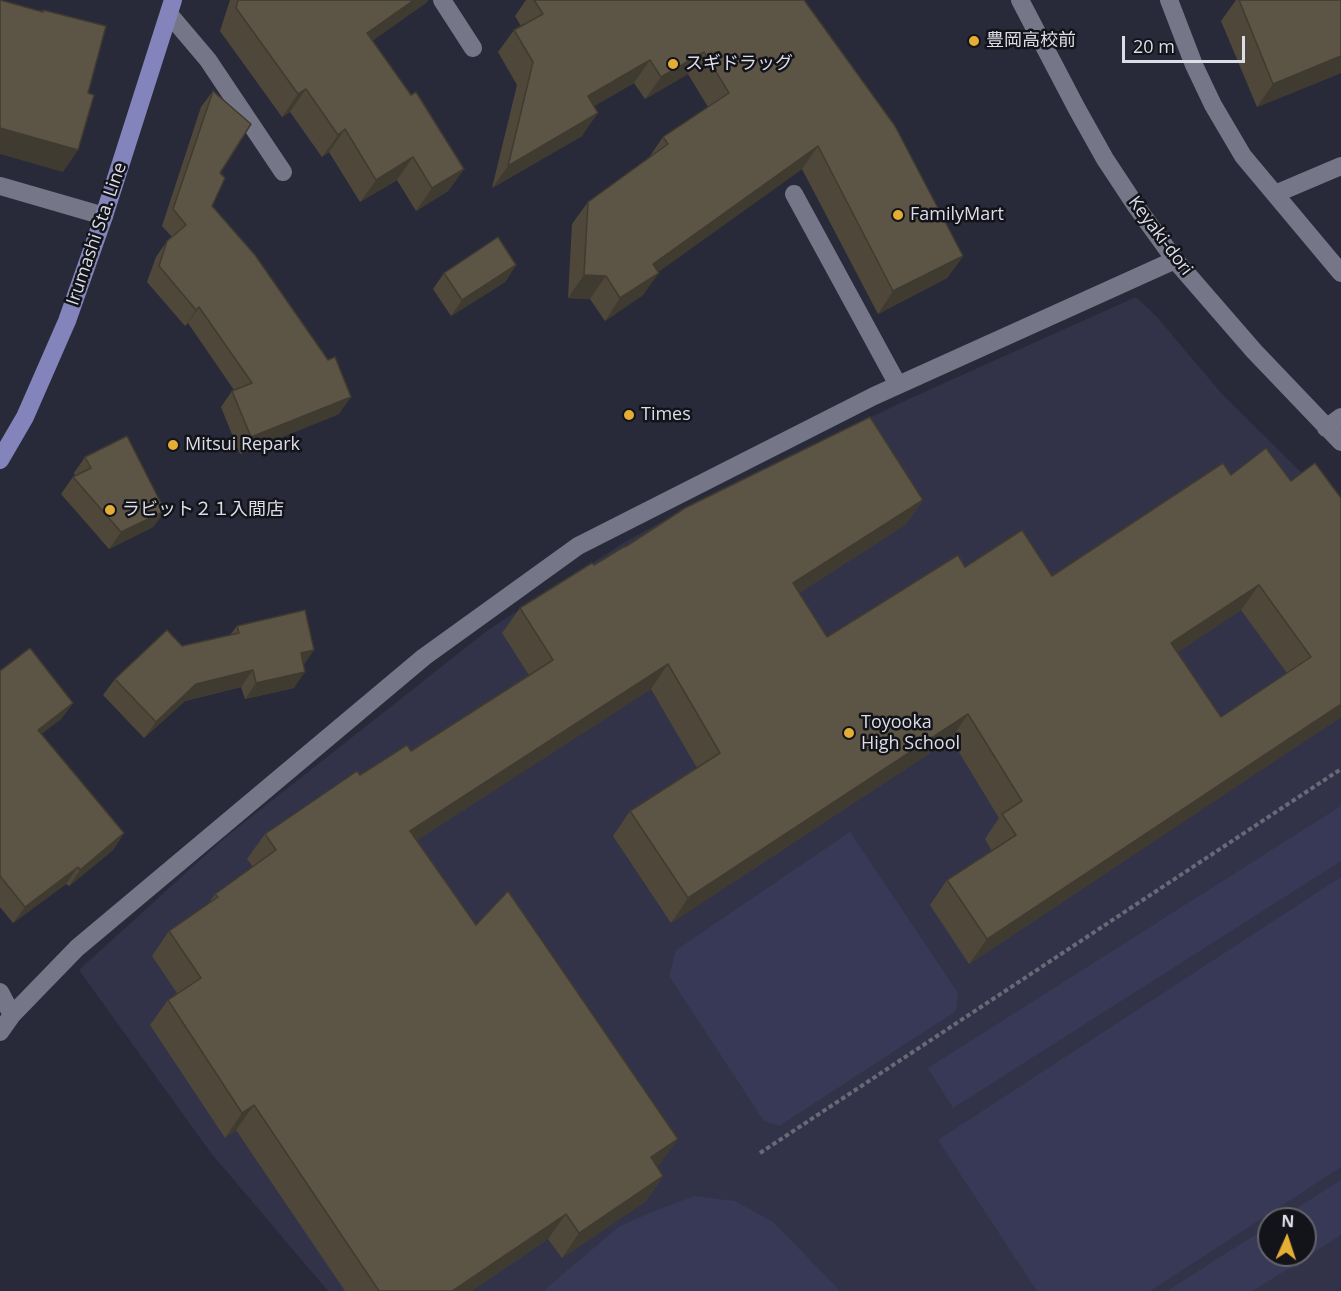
<!DOCTYPE html>
<meta charset="utf-8">
<style>
body{margin:0}
#map{position:relative;width:1341px;height:1291px;overflow:hidden;background:#292a39;font-family:"Open Sans",sans-serif}
canvas{display:block}
.north{position:absolute;left:1257px;top:1207px;width:60px;height:60px;box-sizing:border-box;background:#13131a;border:2px solid #63646c;border-radius:50%;rotate:3deg;font-size:16px;font-weight:700;line-height:24px;text-align:center;color:#dcdde7}
.north::after{content:'';display:block;margin:auto;width:21px;height:27px;background:#e4ae35;clip-path:polygon(50% 0,100% 100%,50% 72%,0 100%)}
.scale{position:absolute;left:1122px;top:36px;width:123px;height:27px;box-sizing:border-box;border:3px solid #dcdde7;border-top:0;padding-left:8px;font-size:18px;line-height:21px;white-space:nowrap;color:#dcdde7;-webkit-text-stroke:4px #13131a;paint-order:stroke}
</style>
<div id="map">
<canvas width="1341" height="1291"></canvas>
<div class="north">N</div>
<div class="scale">20 m</div>
</div>
<script>
const context = document.querySelector('canvas').getContext('2d');
context.lineJoin = 'round';
function fill(path, color) { context.fillStyle = color; context.fill(path, 'evenodd'); }
const poly = rows => new Path2D(rows.map(r => 'M' + r).join(''));
function trace(path, color, width, dash) { context.strokeStyle = color; context.lineWidth = width; context.lineCap = dash ? 'butt' : 'round'; context.setLineDash(dash || []); context.stroke(path); }
function drawText(font, color, halo, rows, align = 'center') {
  context.font = font + ' "Open Sans","Noto Sans JP",sans-serif'; context.lineWidth = 5; context.setLineDash([]); context.textBaseline = 'middle'; context.strokeStyle = halo; context.fillStyle = color; for (const [text, x, y, turn = 0] of rows) {
    context.save(); context.translate(x, y); context.rotate((+turn || 0) * Math.PI / 180); context.textAlign = isNaN(turn) ? turn : align; if (halo) context.strokeText(text, 0, 0); context.fillText(text, 0, 0); context.restore();
  }
}
const built = poly([
 [1136,297,1158,318,1221,393,1341,512,1341,1291,328,1291,211,1153,79,970,188,871,227,836,488,630,625,542,719,490,911,398],
 [1269,1219,1305,1219,1305,1255,1269,1255]
]);
const green = poly([
 [1341,806,1341,861,953,1108,928,1068],
 [850,832,958,993,956,1011,779,1126,764,1121,669,976,676,950],
 [1341,877,1341,1167,1150,1291,1037,1291,938,1140],
 [1341,1180,1341,1235,1253,1291,1167,1291,1269,1226,1269,1255,1305,1255,1305,1219,1280,1219],
 [694,1196,735,1201,773,1222,840,1291,543,1291,620,1226,657,1210]
]);
const path = poly([
 [760,1153,1341,769]
]);
const minor = poly([
 [442,0,473,48],
 [1020,0,1077,109,1105,159,1136,206,1175,260,1254,351,1341,442],
 [1169,0,1194,65,1213,105,1243,156,1341,273],
 [169,14,208,60,283,172],
 [0,186,104,216],
 [794,194,898,385],
 [1275,194,1341,166],
 [1326,428,1341,417],
 [0,992,12,1015],
 [0,1032,12,1015,77,948,424,657,578,546,874,396,1175,260]
]);
const major = poly([
 [0,460,25,417,67,321,104,216,173,0]
]);
const wall = poly([
 [230,0,428,0,427,2,372,41,464,169,448,191,416,211,397,180,360,202,329,152,322,157,290,112,282,117,220,31],
 [526,0,804,0,963,256,947,278,878,314,802,169,658,272,643,295,605,321,590,299,568,298,572,224,588,202,648,159,663,137,708,107,688,74,645,99,634,83,594,106,582,136,492,188,517,85,498,52,514,30,521,26,515,16],
 [1236,0,1341,0,1341,73,1257,107,1221,21],
 [213,91,220,173,212,206,339,414,240,454,221,407,232,391,234,390,188,323,185,326,147,282,156,257,167,241,172,237,162,226,201,107],
 [516,265,505,282,451,316,433,289,444,273],
 [85,457,165,511,153,527,109,549,61,494,73,477,75,476,74,473],
 [1231,475,1291,481,1341,498,1341,717,969,964,930,905,947,880,992,851,985,839,999,818,951,739,671,923,613,836,630,811,697,768,651,689,417,840,476,925,660,1164,657,1166,663,1176,646,1201,562,1258,548,1239,471,1291,345,1291,236,1130,225,1138,150,1025,168,1000,177,993,152,956,169,931,209,903,215,894,253,867,247,859,265,834,360,775,411,751,529,675,502,633,520,608,625,547,923,500,905,525,799,593,827,637,965,567,1052,576],
 [1241,610,1287,673,1221,717,1178,652],
 [237,626,304,665,294,688,245,699,241,687,185,701,144,738,103,695,115,679,182,646,230,635],
 [0,671,73,703,61,719,41,734,124,833,113,850,69,886,66,884,13,923,0,907]
]);
const shadedWall = poly([
 [414,0,428,0,427,2,351,56,367,33],
 [704,52,688,74,645,99,661,77],
 [1341,56,1341,73,1257,107,1273,84],
 [650,60,634,83,572,119,588,96],
 [306,89,290,112,282,117,298,94],
 [598,113,582,136,492,188,508,166],
 [0,128,78,150,63,172,0,154],
 [345,129,329,152,322,157,338,135],
 [818,146,802,169,637,287,653,264],
 [413,157,397,180,360,202,376,180],
 [464,169,448,191,416,211,432,188],
 [963,256,947,278,878,314,893,291],
 [516,265,505,282,451,316,462,300],
 [659,273,643,295,605,321,620,298],
 [584,275,606,276,590,299,568,298],
 [199,307,188,323,185,326,196,310],
 [351,397,339,414,240,454,251,437],
 [923,500,905,525,776,608,793,583],
 [165,511,153,527,109,549,121,532],
 [1259,585,1241,610,1154,668,1171,643],
 [314,650,303,666,301,653],
 [668,664,651,689,393,856,410,831],
 [253,670,241,687,185,701,144,738,156,722,196,684],
 [305,672,294,688,245,699,256,683],
 [73,703,61,719,26,746,38,730],
 [1341,704,1341,717,969,964,987,939],
 [968,714,951,739,671,923,688,898],
 [124,833,113,850,69,886,80,870],
 [78,867,66,884,13,923,25,907],
 [254,1105,236,1130,225,1138,242,1113],
 [678,1139,660,1164,633,1182,651,1157],
 [663,1176,646,1201,562,1258,579,1233],
 [566,1214,548,1239,471,1291,452,1291]
]);
const building = poly([
 [0,0,43,12,43,10,106,26,88,93,94,95,78,150,0,128,0,0],
 [238,0,414,0,367,33,411,95,416,92,464,169,432,188,413,157,376,180,345,129,338,135,306,89,298,94,236,8,238,0],
 [534,0,804,0,895,126,963,256,893,291,818,146,653,264,659,273,620,298,606,276,584,275,588,202,668,144,663,137,729,93,704,52,661,77,650,60,588,96,598,113,508,166,533,62,514,30,543,14,534,0],
 [1239,0,1341,0,1341,56,1273,84,1239,0],
 [213,91,251,124,220,173,225,178,212,206,255,255,328,360,335,357,351,397,251,437,232,391,252,383,199,307,196,310,159,266,167,241,186,225,173,209,213,91],
 [498,237,516,265,462,300,444,273,498,237],
 [870,417,923,500,793,583,827,637,958,555,965,567,1022,530,1052,576,1223,463,1231,475,1266,448,1291,481,1315,463,1341,498,1341,704,987,939,947,880,1016,835,1002,814,1022,801,968,714,688,898,630,811,720,753,668,664,410,831,476,925,508,891,678,1139,651,1157,663,1176,579,1233,566,1214,452,1291,379,1291,254,1105,242,1113,168,1000,201,978,169,931,218,897,215,894,276,850,265,834,357,771,360,775,407,745,411,751,553,660,520,608,592,563,594,565,625,546,625,547,685,508,870,417],
 [1259,585,1311,657,1221,717,1171,643,1259,585],
 [127,436,165,511,121,532,73,477,91,468,85,457,127,436],
 [305,610,314,650,301,653,305,672,256,683,253,670,196,684,156,722,115,679,167,630,182,646,239,633,237,626,305,610],
 [30,648,73,703,38,730,124,833,80,870,78,867,25,907,0,876,0,671,30,648]
]);
const markers = [
 [974,41,6,"#e4ae35"],
 [673,64,6,"#e4ae35"],
 [898,215,6,"#e4ae35"],
 [629,415,6,"#e4ae35"],
 [173,445,6,"#e4ae35"],
 [110,510,6,"#e4ae35"],
 [849,733,6,"#e4ae35"]
];
const poiNames = [
 ["豊岡高校前",986,41],
 ["スギドラッグ",685,64],
 ["FamilyMart",910,215],
 ["Times",641,415],
 ["Mitsui Repark",185,445],
 ["ラビット２１入間店",122,510],
 ["Toyooka",861,723],
 ["High School",861,744]
];
const streetNames = [
 ["Irumashi Sta. Line",97,234,-71],
 ["Keyaki-dori",1160,236,53]
];
fill(built, '#323348');
fill(green, '#383956');
trace(path, '#696a77', 4, [4.5, 3]);
trace(minor, '#757788', 18);
trace(major, '#8284bb', 18);
fill(wall, '#4f483a');
fill(shadedWall, '#403b30');
fill(building, '#5c5444');
trace(building, '#403b30', 1.5);
for (const [x, y, r, color] of markers) { const dot = new Path2D(); dot.arc(x, y, r, 0, 2 * Math.PI); context.fillStyle = color; context.fill(dot); trace(dot, '#13131a', 2); }
drawText('18px', '#dcdde7', '#13131a', poiNames, 'left');
drawText('18px', '#dcdde7', '#13131a', streetNames);
</script>
